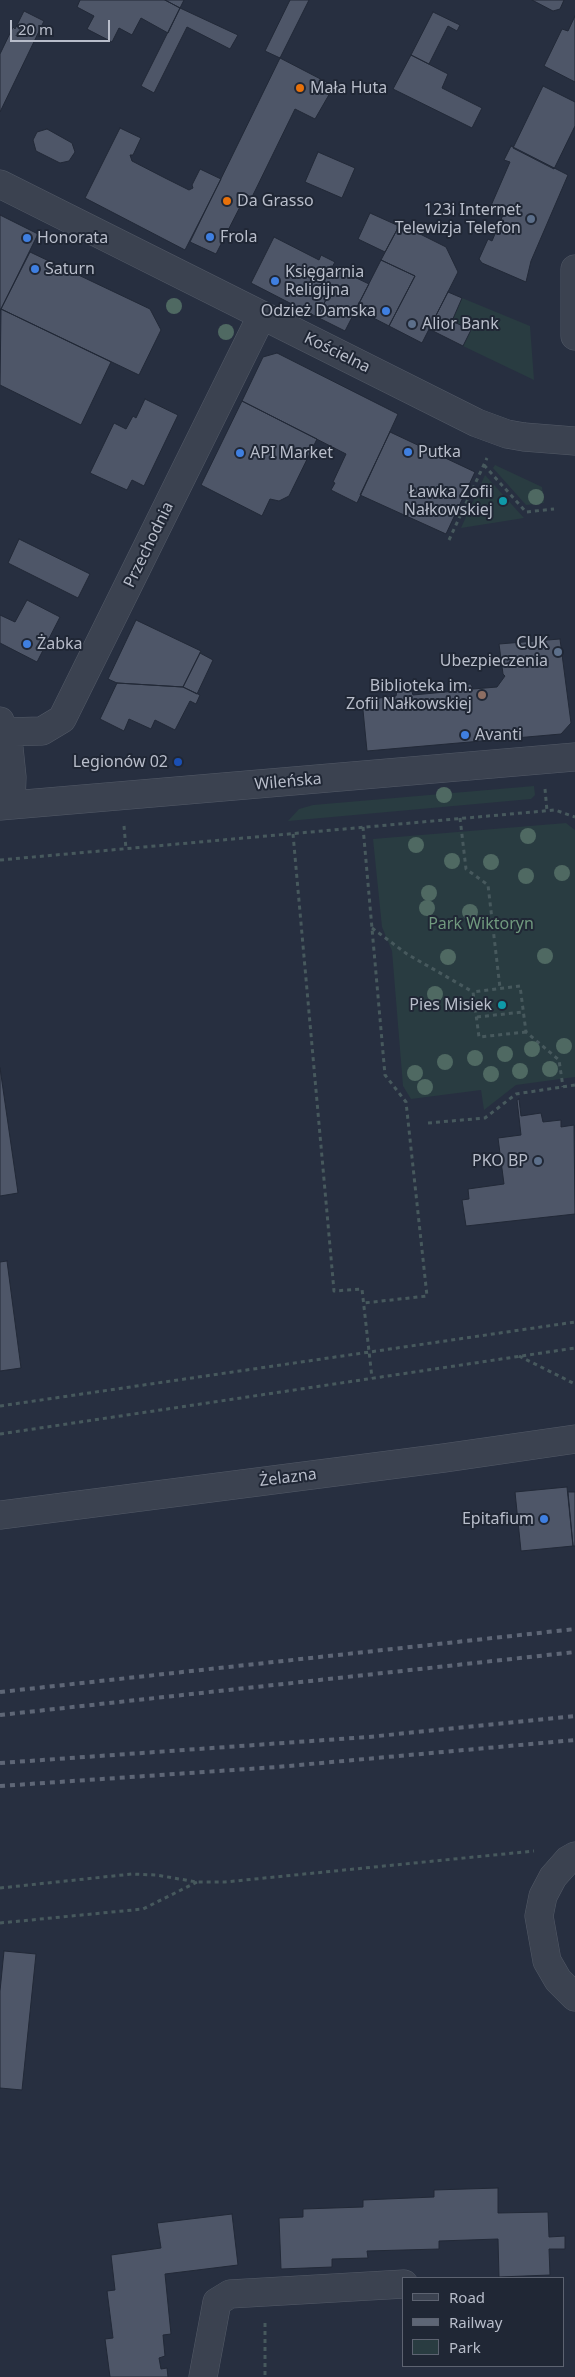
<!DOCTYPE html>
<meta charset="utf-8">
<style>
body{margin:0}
#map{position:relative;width:575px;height:2377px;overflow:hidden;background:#272f40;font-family:"Noto Sans",sans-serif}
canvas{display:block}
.legend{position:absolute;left:402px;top:2277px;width:162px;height:90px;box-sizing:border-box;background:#202735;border:1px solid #5d6371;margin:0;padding:6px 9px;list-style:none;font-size:15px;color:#b8bdca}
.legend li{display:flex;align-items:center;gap:10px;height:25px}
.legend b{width:25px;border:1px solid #5d6371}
.scale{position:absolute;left:10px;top:20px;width:100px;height:22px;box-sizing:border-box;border:2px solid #b8bdca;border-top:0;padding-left:6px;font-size:15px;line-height:18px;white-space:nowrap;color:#b8bdca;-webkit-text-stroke:4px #202735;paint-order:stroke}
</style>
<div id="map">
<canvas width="575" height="2377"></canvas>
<ul class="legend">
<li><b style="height:6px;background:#3b4250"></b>Road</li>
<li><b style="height:6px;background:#5e6676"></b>Railway</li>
<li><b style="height:14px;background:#293c41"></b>Park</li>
</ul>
<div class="scale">20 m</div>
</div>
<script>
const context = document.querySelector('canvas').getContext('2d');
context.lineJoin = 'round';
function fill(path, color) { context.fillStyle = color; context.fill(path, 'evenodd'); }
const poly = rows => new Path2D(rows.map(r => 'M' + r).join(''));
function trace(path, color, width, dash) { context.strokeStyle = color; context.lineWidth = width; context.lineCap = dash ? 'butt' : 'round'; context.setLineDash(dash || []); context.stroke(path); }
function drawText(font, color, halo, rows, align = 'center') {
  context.font = font + ' "Noto Sans",sans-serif'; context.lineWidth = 4; context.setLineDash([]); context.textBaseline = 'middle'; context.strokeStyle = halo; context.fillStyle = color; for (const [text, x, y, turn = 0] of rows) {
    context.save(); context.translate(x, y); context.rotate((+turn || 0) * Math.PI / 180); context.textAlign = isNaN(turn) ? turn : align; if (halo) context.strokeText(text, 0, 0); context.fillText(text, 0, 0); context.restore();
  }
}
const green = poly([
 [462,298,530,326,534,380,463,346,471,330,452,321],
 [495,465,542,487,544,503,526,505,493,468],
 [485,475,524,518,461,528],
 [534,786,535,795,531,799,288,821,299,809,313,805],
 [566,823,575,830,575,1077,516,1085,484,1110,481,1090,411,1099,403,1086,392,951,382,927,373,839]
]);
const building = poly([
 [80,0,165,0,180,8,168,33,141,18,132,35,119,28,112,42,87,29,94,16,77,7,80,0],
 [165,0,184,0,180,8,165,0],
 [290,0,309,0,280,58,265,51,290,0],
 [532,0,564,0,560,9,553,11,532,0],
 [180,8,238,35,230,49,187,27,154,93,141,86,180,8],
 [24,11,44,21,0,112,0,54,13,27,15,29,24,11],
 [433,12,460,25,457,31,448,26,429,64,411,55,433,12],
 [575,16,575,82,544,66,562,29,568,31,575,16],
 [411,55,448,74,442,88,482,108,472,128,393,89,411,55],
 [280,58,334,86,315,119,295,109,252,197,246,195,216,254,190,242,280,58],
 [543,86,575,102,575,126,554,169,513,148,543,86],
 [120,128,141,138,133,155,130,155,132,161,165,178,189,190,193,188,192,185,200,169,221,179,185,250,85,198,120,128],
 [47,129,72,143,75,152,69,161,60,163,36,151,33,140,37,132,47,129],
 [511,146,568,175,531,261,526,282,482,263,479,259,488,239,492,241,503,215,490,208,510,162,504,160,511,146],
 [318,152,355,168,342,198,305,182,318,152],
 [370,213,399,226,385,252,358,239,370,213],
 [0,215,38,234,0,311,0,215],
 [400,224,446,247,458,272,422,343,389,326,415,276,381,260,400,224],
 [274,237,319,260,321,255,335,262,320,287,330,292,317,317,251,283,274,237],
 [30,252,150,309,161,330,139,375,1,309,30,252],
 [381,260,415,276,389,326,356,309,381,260],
 [331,266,369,284,345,331,317,317,330,292,320,287,331,266],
 [448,292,462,298,452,321,471,330,463,346,429,329,448,292],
 [1,309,111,362,81,425,0,385,1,309],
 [277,353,398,414,357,503,331,490,335,483,333,482,346,454,242,401,263,357,277,353],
 [145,399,178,415,144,486,132,480,127,490,90,473,114,423,126,429,133,416,136,418,145,399],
 [242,401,317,439,289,496,279,501,270,499,262,516,201,485,242,401],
 [390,432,475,472,446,534,360,495,390,432],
 [19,539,90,574,78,598,8,563,19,539],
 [27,600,60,617,37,662,0,643,0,615,15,622,27,600],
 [136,620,201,651,183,687,117,683,108,679,136,620],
 [560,639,571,723,561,734,367,751,362,700,396,696,397,691,411,689,413,695,456,691,457,685,471,684,473,689,497,687,505,676,503,674,499,644,560,639],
 [200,653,213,660,197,694,183,687,200,653],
 [117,683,183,687,200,695,196,704,190,701,175,730,155,720,151,729,129,719,124,731,100,719,117,683],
 [0,1068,18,1193,0,1196,0,1068],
 [519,1099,521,1116,541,1113,543,1122,561,1120,561,1127,574,1125,575,1214,466,1226,462,1200,469,1199,468,1189,504,1184,498,1138,521,1135,517,1100,519,1099],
 [7,1261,21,1368,0,1371,0,1262,7,1261],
 [567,1487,573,1546,521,1551,515,1492,567,1487],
 [568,1492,575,1492,575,1546,573,1546,568,1492],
 [4,1951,36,1954,22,2090,0,2088,0,1991,4,1951],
 [498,2188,498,2213,548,2212,549,2237,565,2236,565,2249,549,2249,550,2275,499,2277,498,2239,439,2241,439,2249,367,2251,368,2258,332,2259,332,2267,281,2269,279,2218,303,2217,303,2209,363,2207,363,2200,434,2197,434,2190,498,2188],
 [232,2214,238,2265,165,2274,171,2334,163,2335,165,2356,159,2358,161,2369,167,2368,168,2377,110,2377,105,2339,113,2338,107,2291,115,2290,111,2255,161,2248,157,2223,232,2214]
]);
const path = poly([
 [484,465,526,512,554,509],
 [449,540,487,458],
 [545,789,547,811],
 [460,818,466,869,488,885,500,988],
 [124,826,126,849],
 [363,827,385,1075,406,1102,427,1296,364,1303],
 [293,834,334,1291,362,1289,372,1378],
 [0,860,555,810,575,817],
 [372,928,407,954,473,992],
 [477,1017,523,1012],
 [526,1032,479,1037,473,992,520,986,526,1032,559,1060,563,1087],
 [428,1123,485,1118,516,1094,575,1085],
 [519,1356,575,1384],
 [0,1406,575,1322],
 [0,1434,575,1348],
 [0,1888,132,1874,156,1875,197,1882,225,1882,534,1851],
 [0,1923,143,1909,197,1882],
 [265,2323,265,2377]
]);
const minor = poly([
 [0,184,477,423,507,434,524,437,575,441],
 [575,269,575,336],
 [0,721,9,748,12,777,11,805],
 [5,732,42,731,62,719,262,315],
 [0,806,575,757],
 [0,1515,444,1458,575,1439],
 [575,1856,568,1860,553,1877,543,1896,539,1916,547,1961,558,1980,575,1997],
 [203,2377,217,2302,230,2294,404,2284]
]);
const rail = poly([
 [0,1692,575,1629],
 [0,1715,575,1652],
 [0,1763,368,1737,575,1716],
 [0,1786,277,1767,575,1740]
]);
const trees = [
 [174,306],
 [226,332],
 [536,497],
 [444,795],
 [528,836],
 [416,845],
 [452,861],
 [491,862],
 [562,873],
 [526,876],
 [429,893],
 [427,908],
 [470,912],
 [545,956],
 [448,957],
 [435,994],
 [564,1046],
 [532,1049],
 [505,1054],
 [475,1058],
 [445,1062],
 [550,1069],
 [520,1071],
 [415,1073],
 [491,1074],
 [425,1087]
];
const markers = [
 [300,88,5,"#e8710a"],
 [227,201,5,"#e8710a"],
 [531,219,5,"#5c6f8a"],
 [210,237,5,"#3f7fe0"],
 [27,238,5,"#3f7fe0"],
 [35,269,5,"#3f7fe0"],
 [275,281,5,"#3f7fe0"],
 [386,311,5,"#3f7fe0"],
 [412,324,5,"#5c6f8a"],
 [408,452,5,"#3f7fe0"],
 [240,453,5,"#3f7fe0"],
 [503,501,5,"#0f9aa8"],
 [27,644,5,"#3f7fe0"],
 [558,652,5,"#5c6f8a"],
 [482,695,5,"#8d6e63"],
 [465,735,5,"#3f7fe0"],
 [178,762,5,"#1a4fb4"],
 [502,1005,5,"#0f9aa8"],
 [538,1161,5,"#5c6f8a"],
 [544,1519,5,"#3f7fe0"]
];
const poiNames = [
 ["Mała Huta",310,88],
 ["Da Grasso",237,201],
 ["123i Internet",521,210,"right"],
 ["Telewizja Telefon",521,228,"right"],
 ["Frola",220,237],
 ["Honorata",37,238],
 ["Saturn",45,269],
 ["Księgarnia",285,272],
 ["Religijna",285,290],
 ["Odzież Damska",376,311,"right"],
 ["Alior Bank",422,324],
 ["Putka",418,452],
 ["API Market",250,453],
 ["Ławka Zofii",493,492,"right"],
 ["Nałkowskiej",493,510,"right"],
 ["CUK",548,643,"right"],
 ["Ubezpieczenia",548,661,"right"],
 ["Żabka",37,644],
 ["Biblioteka im.",472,686,"right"],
 ["Zofii Nałkowskiej",472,704,"right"],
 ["Avanti",475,735],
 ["Legionów 02",168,762,"right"],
 ["Pies Misiek",492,1005,"right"],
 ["PKO BP",528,1161,"right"],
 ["Epitafium",534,1519,"right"]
];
const streetNames = [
 ["Kościelna",337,353,26],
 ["Przechodnia",149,545,-64],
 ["Wileńska",288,782,-5],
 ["Żelazna",288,1478,-7]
];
const parkNames = [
 ["Park Wiktoryn",481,924]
];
fill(green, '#293c41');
fill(building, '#4e5668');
trace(building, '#222937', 1);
trace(minor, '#535a67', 29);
trace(path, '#47595d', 3, [4, 4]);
trace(minor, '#3b4250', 28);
trace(rail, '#5e6676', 4, [5, 5]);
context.fillStyle = '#4f6962';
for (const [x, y] of trees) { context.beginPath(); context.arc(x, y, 8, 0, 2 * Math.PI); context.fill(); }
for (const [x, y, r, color] of markers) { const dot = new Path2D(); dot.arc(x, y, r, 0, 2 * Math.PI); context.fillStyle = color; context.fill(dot); trace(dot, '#202735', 2); }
drawText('16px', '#b8bdca', '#202735', poiNames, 'left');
drawText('16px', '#b8bdca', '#202735', streetNames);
drawText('16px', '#70997e', '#202735', parkNames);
</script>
